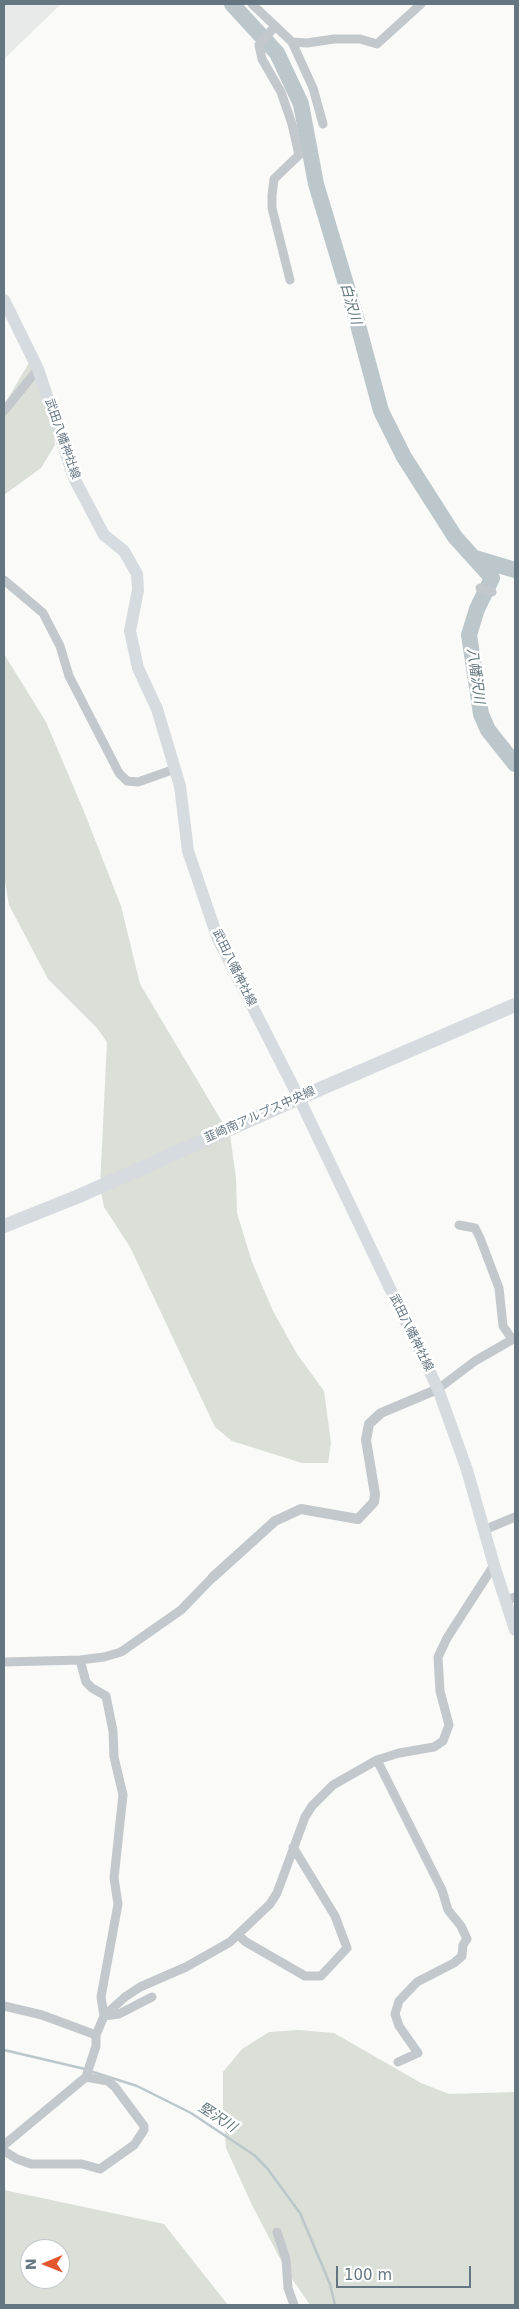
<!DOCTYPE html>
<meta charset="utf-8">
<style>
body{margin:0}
#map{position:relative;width:519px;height:2309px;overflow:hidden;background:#fafaf8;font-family:"DejaVu Sans",sans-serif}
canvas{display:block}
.frame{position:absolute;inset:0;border:5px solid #657683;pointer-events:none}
.north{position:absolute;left:20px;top:2239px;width:50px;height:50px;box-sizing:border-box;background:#fff;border:1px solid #c1c8cd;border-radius:50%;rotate:269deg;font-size:14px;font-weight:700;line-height:20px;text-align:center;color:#657683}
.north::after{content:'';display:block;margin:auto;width:18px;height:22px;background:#e4572e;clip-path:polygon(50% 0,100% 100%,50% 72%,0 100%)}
.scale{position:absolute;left:336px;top:2266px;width:135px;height:22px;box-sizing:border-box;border:2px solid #657683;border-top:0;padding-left:6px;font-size:15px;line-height:18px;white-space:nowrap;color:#657683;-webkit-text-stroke:4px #fff;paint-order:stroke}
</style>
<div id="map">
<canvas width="519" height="2309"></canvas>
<div class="frame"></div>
<div class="north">N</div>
<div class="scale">100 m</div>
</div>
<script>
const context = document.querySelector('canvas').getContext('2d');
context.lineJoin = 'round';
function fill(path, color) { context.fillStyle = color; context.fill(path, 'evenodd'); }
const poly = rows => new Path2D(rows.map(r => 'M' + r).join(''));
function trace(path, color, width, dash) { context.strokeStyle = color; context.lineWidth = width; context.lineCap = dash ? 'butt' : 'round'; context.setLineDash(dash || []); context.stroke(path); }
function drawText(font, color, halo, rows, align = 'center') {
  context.font = font + ' "DejaVu Sans","Noto Sans JP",sans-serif'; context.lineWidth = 5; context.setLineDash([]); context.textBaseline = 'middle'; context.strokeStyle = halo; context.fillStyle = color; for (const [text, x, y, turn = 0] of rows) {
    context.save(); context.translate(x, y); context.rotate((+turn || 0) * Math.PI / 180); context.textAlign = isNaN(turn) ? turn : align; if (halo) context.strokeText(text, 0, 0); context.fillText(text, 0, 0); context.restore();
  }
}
const built = poly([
 [4,4,61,4,4,59]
]);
const green = poly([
 [33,356,51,396,55,445,41,468,4,495,4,405],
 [4,654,46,722,85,814,121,906,140,984,230,1135,236,1178,237,1213,252,1262,273,1311,297,1354,324,1391,331,1443,328,1463,302,1463,232,1441,215,1427,130,1247,104,1207,100,1187,107,1042,97,1028,48,979,9,905,4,875],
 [299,2030,334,2033,421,2083,449,2094,515,2092,515,2305,310,2305,286,2270,252,2205,226,2148,223,2108,223,2072,242,2049,269,2032],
 [4,2190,164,2224,228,2305,4,2305],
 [30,2249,60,2249,60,2279,30,2279]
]);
const stream = poly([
 [4,2050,85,2069],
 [90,2071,137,2086,191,2113,254,2155,267,2168,300,2213,330,2284,335,2305]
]);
const river = poly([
 [232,4,277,53,301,104,316,184,355,314,381,411,404,457,455,537,492,578,477,609,469,635,481,714,488,730,515,764],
 [475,558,515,570]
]);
const minor = poly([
 [252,4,292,42,307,43,334,39,360,39,377,44,421,4],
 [275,26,259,45,262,59,281,92,292,124,299,155,274,179,272,195,272,208,290,280],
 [292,42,313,88,323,124],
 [4,411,38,369],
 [4,580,43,613,60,646,69,676,119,773,127,781,138,782,175,769],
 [480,588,492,592],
 [459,1225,475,1228,480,1238,499,1288,503,1326,512,1339],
 [438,1389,475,1361,515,1338],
 [484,1530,515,1517],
 [505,1601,515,1597],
 [80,1660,86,1682,92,1688,106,1696,113,1731,114,1757,123,1795,114,1878,118,1904,101,1997,104,2016],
 [4,1662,80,1660,104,1657,121,1652,181,1610,213,1577],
 [377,1760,442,1890,448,1910,461,1926,467,1939,463,1945,462,1956,454,1963,417,1982,399,2001,395,2014,399,2026,418,2053,398,2062],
 [238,1935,246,1942,305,1976,321,1976,347,1948,335,1916,293,1847],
 [4,2006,42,2015,96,2035],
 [104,2016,119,2014,152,1997],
 [4,2145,86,2077,96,2046,96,2035,104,2016,125,1997,140,1987,186,1967,230,1942,270,1904,277,1893,305,1817,312,1806,333,1785,377,1760,399,1753,434,1747,443,1741,449,1725,440,1691,438,1657,447,1638,494,1565],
 [4,2151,17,2159,31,2164,82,2164,100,2169,134,2145,144,2130,144,2126,115,2087,108,2081,86,2077],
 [277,2232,286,2259,288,2288,294,2305]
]);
const tertiary = poly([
 [213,1577,275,1521,301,1509,358,1519,374,1502,375,1494,366,1440,369,1424,381,1413,438,1389]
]);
const secondary = poly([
 [4,300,38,369,74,478,104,535,124,551,137,574,138,590,130,631,138,668,157,709,180,786,188,851,218,939,299,1098,438,1389,467,1470,494,1565,515,1630]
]);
const primary = poly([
 [4,1226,79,1196,299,1098,515,1005]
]);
const streetNames = [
 ["武田八幡神社線",62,439,71],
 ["武田八幡神社線",234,968,64],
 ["韮崎南アルプス中央線",260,1115,-24],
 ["武田八幡神社線",411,1333,64]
];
const waterNames = [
 ["白沢川",350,304,74],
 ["八幡沢川",475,676,82],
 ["堅沢川",217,2118,33]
];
fill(built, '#e8e9e9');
fill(green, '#dadfd7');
trace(stream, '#bbc7cb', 2.5);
trace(river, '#bbc7cb', 16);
trace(minor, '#c3c8cc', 9);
trace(tertiary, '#c3c8cc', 10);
trace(secondary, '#d6dbdf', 12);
trace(primary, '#d6dbdf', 14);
drawText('12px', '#657683', '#fff', streetNames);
drawText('italic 14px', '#60757c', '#fff', waterNames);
</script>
